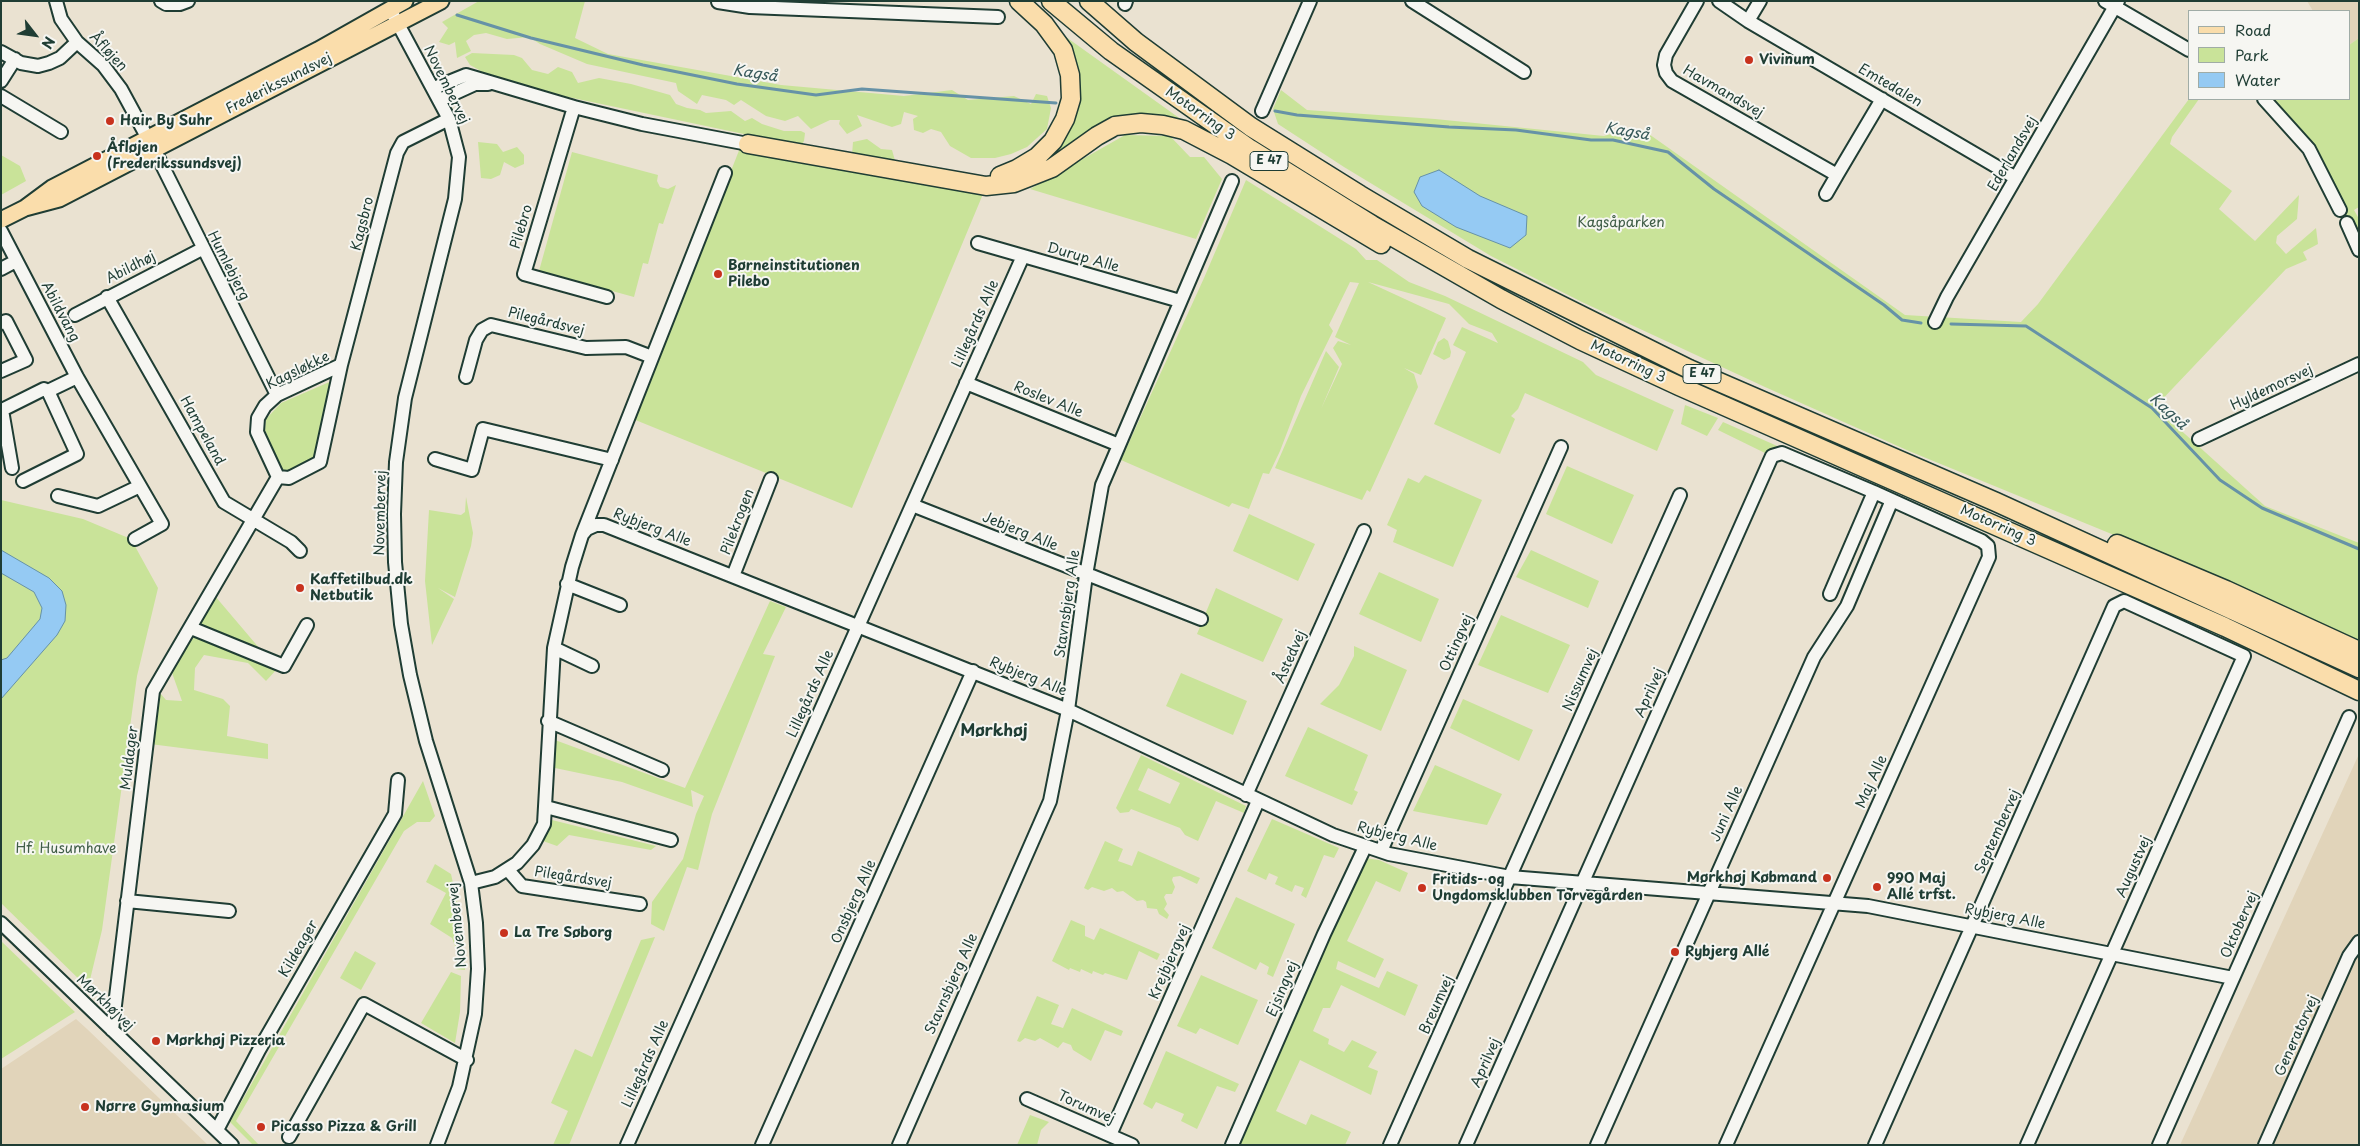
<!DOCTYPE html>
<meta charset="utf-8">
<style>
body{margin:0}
#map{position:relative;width:2360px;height:1146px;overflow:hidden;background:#eae2d1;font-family:"Playpen Sans",sans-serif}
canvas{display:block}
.frame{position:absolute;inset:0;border:2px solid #1f3d34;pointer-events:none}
.legend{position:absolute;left:2188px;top:10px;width:162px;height:90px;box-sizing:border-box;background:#f6f6f2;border:1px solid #a0aca6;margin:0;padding:6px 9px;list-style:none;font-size:15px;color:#1f3d34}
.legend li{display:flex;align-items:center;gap:10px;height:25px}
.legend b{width:25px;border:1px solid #a0aca6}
.north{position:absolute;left:10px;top:10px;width:50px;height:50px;-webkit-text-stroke:4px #f6f6f2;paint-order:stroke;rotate:120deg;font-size:14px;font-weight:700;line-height:20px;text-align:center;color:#1f3d34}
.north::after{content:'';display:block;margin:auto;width:18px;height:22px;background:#1f3d34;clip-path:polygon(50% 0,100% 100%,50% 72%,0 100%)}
</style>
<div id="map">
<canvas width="2360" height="1146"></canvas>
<div class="frame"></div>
<ul class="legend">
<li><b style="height:6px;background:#faddab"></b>Road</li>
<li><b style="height:14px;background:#c9e399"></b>Park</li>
<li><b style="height:14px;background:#95caf3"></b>Water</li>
</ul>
<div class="north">N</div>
</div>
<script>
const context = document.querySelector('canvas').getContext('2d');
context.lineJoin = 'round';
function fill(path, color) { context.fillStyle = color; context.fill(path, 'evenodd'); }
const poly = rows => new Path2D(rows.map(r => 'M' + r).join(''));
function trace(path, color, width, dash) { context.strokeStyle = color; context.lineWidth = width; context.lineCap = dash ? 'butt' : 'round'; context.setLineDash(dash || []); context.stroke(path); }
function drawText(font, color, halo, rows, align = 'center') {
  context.font = font + ' "Playpen Sans",sans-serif'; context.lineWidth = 4; context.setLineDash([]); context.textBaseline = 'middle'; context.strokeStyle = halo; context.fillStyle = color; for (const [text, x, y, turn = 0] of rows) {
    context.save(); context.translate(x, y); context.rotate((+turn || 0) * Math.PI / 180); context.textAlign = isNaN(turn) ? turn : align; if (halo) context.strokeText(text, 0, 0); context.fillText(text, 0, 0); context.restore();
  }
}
const built = poly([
 [2307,1,2359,1,2359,38,2349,45,2349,11,2313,11],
 [2359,754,2359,1145,2180,1145],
 [76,1019,87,1029,208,1145,1,1145,1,1069]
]);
const green = poly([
 [479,1,585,1,575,38,608,54,781,85,904,96,952,90,968,100,1014,96,1031,104,1036,94,1047,96,1051,108,1047,129,1027,147,1011,154,995,158,971,158,950,146,941,132,931,129,923,133,914,130,913,119,918,116,904,112,901,124,892,127,857,115,862,126,847,134,839,124,840,120,830,120,811,129,798,116,785,121,766,116,741,100,734,105,726,100,702,95,697,104,678,91,676,83,587,64,540,44,529,37,507,39,486,33,474,35,466,41,471,51,457,58,455,42,449,45,439,42,448,28,442,22],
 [1059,32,1189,125,1126,120,1023,176,1058,150,1074,122,1080,90,1073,54],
 [2359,38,2359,207,2354,210,2359,219,2359,249,2335,185,2263,99,2349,99,2349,45],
 [472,53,514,55,522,58,532,70,548,74,558,67,572,72,578,83,599,78,631,84,670,95,676,104,687,108,700,110,706,113,731,111,745,121,752,118,762,124,784,131,801,131,805,133,804,141,801,146,530,89,510,82,460,69,481,71,470,65,465,57],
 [1281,90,1307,110,1435,119,1604,136,1624,130,1646,132,1905,315,2021,322,2038,304,2189,99,2199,99,2172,137,2170,144,2232,191,2219,209,2255,241,2299,195,2297,219,2277,236,2276,243,2286,254,2316,228,2318,244,2303,252,2307,260,2286,269,2155,407,2265,506,2359,543,2359,643,2258,594,1909,451,1765,387,1582,302,1491,256,1344,167,1278,124,1273,109],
 [1125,135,1170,136,1190,157,1204,157,1222,179,1196,239,1030,189],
 [867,139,881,149,892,150,896,164,852,155,853,142],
 [478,142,497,144,503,152,517,147,524,155,524,164,515,168,504,162,500,175,491,179,481,178],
 [740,148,983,194,852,508,633,419],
 [572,152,658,175,657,181,660,187,668,189,676,185,663,224,659,223,648,264,643,263,634,297,539,271],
 [1,155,20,166,26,181,1,195],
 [1246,180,1356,249,1366,260,1377,260,1409,282,1445,296,1583,362,1596,375,1674,410,1657,451,1525,393,1518,409,1511,416,1515,419,1500,454,1434,424,1466,352,1453,345,1462,327,1498,343,1492,333,1469,324,1449,304,1368,282,1446,318,1421,375,1404,368,1414,374,1418,387,1370,492,1367,490,1362,500,1275,468,1326,351,1339,367,1321,409,1342,364,1333,348,1338,341,1351,345,1335,337,1359,283,1350,282,1329,325,1333,331,1301,396,1280,451,1269,474,1263,473,1249,509,1232,503,1229,507,1121,460,1204,278],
 [1444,338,1448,341,1451,352,1450,357,1444,360,1433,354,1438,342],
 [334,380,315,459,288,474,282,470,265,430,266,419,281,403],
 [1685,405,1718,418,1707,436,1681,424],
 [1723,422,1784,449,1767,454,1718,430],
 [1567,466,1634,495,1612,544,1546,514],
 [1425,475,1482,500,1453,567,1393,542,1397,530,1387,525,1408,478,1419,483],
 [466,497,473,533,471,546,455,597,438,588,454,599,432,645,425,581,429,510,461,515,465,512],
 [1,500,83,519,131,539,158,588,137,676,102,930,88,988,1,903],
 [1249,514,1315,544,1298,581,1233,551],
 [1531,550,1599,581,1588,608,1516,577],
 [1379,572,1439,599,1421,642,1359,614],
 [1216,588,1283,619,1263,662,1197,634],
 [215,596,277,669,266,681,248,663,204,655,195,668,194,690,223,699,230,706,227,736,268,744,268,759,150,744,156,702,160,693,166,700,182,701,171,670],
 [770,601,786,607,763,654,775,656,712,814,698,870,687,867,664,931,651,924,652,902,683,859,696,814,704,796,691,790,693,807,622,782,555,768,555,740,685,788],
 [1501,615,1570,645,1548,693,1478,665],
 [1354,646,1407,670,1381,731,1320,704,1339,685,1354,656],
 [1181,673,1247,701,1233,735,1166,706],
 [1463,699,1533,730,1519,761,1450,728],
 [1308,727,1368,755,1354,790,1358,792,1352,805,1285,776],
 [1141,755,1246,806,1244,813,1216,801,1198,841,1185,835,1180,828,1131,809,1129,812,1120,813,1116,808],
 [1148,768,1180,783,1170,804,1138,790],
 [1435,765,1502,794,1487,825,1413,811],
 [423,781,435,816,430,822,417,822,404,831,236,1121,259,1145,253,1145,230,1122],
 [1272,819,1339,848,1334,858,1324,855,1306,898,1301,895,1304,888,1295,885,1292,892,1275,884,1278,877,1269,873,1266,880,1247,871],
 [552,820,656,846,651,850,569,835,557,846,543,841],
 [1105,841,1123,849,1118,861,1132,866,1138,851,1200,878,1197,884,1180,876,1173,877,1172,880,1175,887,1172,894,1166,894,1164,897,1167,904,1164,909,1169,915,1167,919,1159,914,1157,909,1147,908,1146,902,1143,900,1137,901,1123,891,1117,892,1112,888,1104,891,1092,887,1088,890,1084,888],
 [1364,858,1379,860,1408,873,1400,892,1376,881,1347,941,1384,959,1375,978,1338,961,1336,969,1379,988,1387,971,1418,985,1405,1016,1341,985,1330,1008,1323,1008,1313,1031,1329,1039,1328,1044,1344,1052,1352,1040,1377,1052,1368,1067,1378,1071,1371,1095,1300,1060,1276,1111,1306,1125,1311,1114,1351,1132,1345,1145,1236,1145],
 [435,864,451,874,463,928,465,970,455,969,458,954,452,938,430,924,446,893,426,882],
 [1236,897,1295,924,1273,977,1267,974,1269,967,1260,962,1256,970,1212,948],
 [1071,920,1085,926,1085,936,1094,940,1100,928,1160,954,1157,960,1139,951,1127,980,1105,973,1103,975,1093,971,1092,974,1081,969,1080,972,1070,968,1069,970,1052,961],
 [655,937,569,1145,553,1145,568,1111,551,1103,575,1049,592,1057,641,940],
 [1,941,75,1012,1,1059],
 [355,951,376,963,361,990,340,978],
 [451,972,461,976,460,1012,455,1043,421,1023],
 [1201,975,1258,1000,1238,1045,1200,1028,1196,1034,1177,1026],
 [1037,996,1059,1005,1051,1024,1063,1028,1072,1008,1123,1031,1121,1036,1105,1030,1091,1061,1073,1050,1071,1045,1063,1042,1058,1048,1040,1038,1035,1041,1025,1038,1020,1042,1017,1041],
 [1166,1051,1239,1084,1235,1092,1217,1086,1197,1129,1181,1121,1184,1114,1156,1102,1152,1109,1143,1104],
 [1030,1115,1049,1122,1041,1130,1037,1145,1017,1145]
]);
const water = poly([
 [1439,170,1480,196,1527,216,1526,235,1510,248,1456,227,1422,206,1414,192,1420,177,1439,170],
 [1,550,49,578,62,591,66,605,65,621,57,635,1,699,1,660,7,658,40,619,42,608,34,592,1,573,1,550]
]);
const stream = poly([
 [457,15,531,38,643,65,737,84,816,95,862,89,1056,103],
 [1275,111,1297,115,1449,127,1516,130,1591,140,1613,140,1668,152,1714,189,1884,305,1902,320,1921,323],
 [1951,324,2026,326,2152,408,2220,480,2262,508,2359,549]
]);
const minor = poly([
 [56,1,61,19,77,42,103,65,121,89,159,159,277,395],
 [161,1,166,4,180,4,188,1],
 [1412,1,1524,72],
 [1697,1,1666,55,1664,65,1666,73,1672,81,1837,175,1882,99],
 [1719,1,1748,21,2016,178],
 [2105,1,2189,50],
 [718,2,750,7,998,17],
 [1125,4,1126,1],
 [390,9,449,119,459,157,455,199,405,398,396,462,394,514,395,562,401,624,410,675,426,741,471,883,476,923,478,969,475,1014,459,1087,437,1145],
 [1748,21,1760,1],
 [1,52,21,63,38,66,49,63,60,58,77,42],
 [1,81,15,59],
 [434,88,466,75,574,107,642,124,748,144],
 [1,96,61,132],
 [2264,99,2309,149,2340,210],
 [440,100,475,84,488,84],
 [574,107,524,274,607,297],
 [1262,111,1310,1],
 [1826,194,1837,175],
 [2347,223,2359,250],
 [1,231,77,377,162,524,135,539],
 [978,243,1180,301],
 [1,269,16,261],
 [107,297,224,502,291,542,300,551],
 [75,315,202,249],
 [1935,322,1947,297,2118,1],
 [1,323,6,321,26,360,1,371],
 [466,377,476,340,482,330,491,325,586,348,626,347,652,357],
 [966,383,1119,445],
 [2199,439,2359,364],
 [435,459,472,470,483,429,612,460],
 [12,468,2,410,44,389,48,391,77,377],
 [278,477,289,478,320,462,341,365,397,153,403,142,449,119],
 [23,481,77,454,48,391],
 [58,496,98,506,140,486],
 [912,505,1201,619],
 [582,535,587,529,596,525,604,525,1068,710,1333,835,1389,854,1510,877,1868,906,2233,978],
 [733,576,771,479],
 [567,584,620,605],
 [191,628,284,666,307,625],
 [554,648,592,666],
 [548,721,662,770],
 [1246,795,1364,531],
 [546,807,671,840],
 [1381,851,1561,447],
 [508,870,522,886,640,904],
 [471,883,495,877,517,863,533,845,544,824,554,648,572,567,582,535,725,173],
 [127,901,229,911],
 [1,923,232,1145],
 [112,1030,153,691,278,477,257,432,258,418,265,406,277,395,341,365],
 [1027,1099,1132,1145],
 [217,1130,259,1050,395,814,398,780],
 [1110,1135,1258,801],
 [289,1137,364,1004,467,1060],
 [627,1145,1023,256],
 [762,1145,973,671],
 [899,1145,1050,801,1068,710,1086,575,1102,485,1232,181],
 [1232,1145,1324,934,1365,847],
 [1390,1145,1680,495],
 [1466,1145,1772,456,1782,453,1874,492,1830,594],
 [1597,1145,1814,657,1847,606,1892,500],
 [1726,1145,1989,557,1988,546,1982,541,1874,492],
 [1875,1145,2114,606,2124,601,2244,656,2027,1145],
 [2159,1145,2349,717],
 [2265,1145,2349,956,2359,942]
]);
const major = poly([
 [25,208,59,199,441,1],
 [1,220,25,208,52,188,318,50,405,1]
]);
const highway = poly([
 [1051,1,1111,51,1250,149,1372,225,1501,299,1580,340,1679,386,2225,627,2359,691],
 [1089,1,1136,42,1251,127,1360,195,1468,259,1689,369,1996,502,2359,668],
 [748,144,986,186,1014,183,1052,168,1097,136,1115,126,1141,123,1163,125,1184,130,1232,155,1381,244],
 [1000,176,1017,169,1037,157,1053,141,1065,119,1071,99,1070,75,1063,50,1044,24,1019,1],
 [2117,544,2226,590,2359,651]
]);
const markers = [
 [1749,60,5,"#c8321e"],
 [110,121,5,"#c8321e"],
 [97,156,5,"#c8321e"],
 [718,274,5,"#c8321e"],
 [300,588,5,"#c8321e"],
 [1827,878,5,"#c8321e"],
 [1877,887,5,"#c8321e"],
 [1422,888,5,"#c8321e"],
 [504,933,5,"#c8321e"],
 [1675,952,5,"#c8321e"],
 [156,1041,5,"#c8321e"],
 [85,1107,5,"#c8321e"],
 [261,1127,5,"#c8321e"]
];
const shields = [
 [1269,161,38],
 [1702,374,38]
];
const shieldNames = [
 ["E 47",1269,161],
 ["E 47",1702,374]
];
const streetNames = [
 ["Åfløjen",108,52,47],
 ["Frederikssundsvej",279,84,-27],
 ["Novembervej",446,85,64],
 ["Emtedalen",1890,86,30],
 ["Havmandsvej",1723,92,30],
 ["Motorring 3",1200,114,35],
 ["Ederlandsvej",2013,154,-60],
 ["Kagsbro",363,224,-76],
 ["Pilebro",522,227,-73],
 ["Durup Alle",1083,258,16],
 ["Humlebjerg",228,266,63],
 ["Abildhøj",131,268,-27],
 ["Abildvang",60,312,62],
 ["Pilegårdsvej",546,322,14],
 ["Lillegårds Alle",976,324,-66],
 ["Motorring 3",1628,362,25],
 ["Kagsløkke",298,371,-26],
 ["Hyldemorsvej",2272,388,-25],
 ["Roslev Alle",1048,400,22],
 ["Hampeland",202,431,61],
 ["Novembervej",381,513,-89],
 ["Pilekrogen",738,522,-69],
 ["Motorring 3",1998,526,24],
 ["Rybjerg Alle",652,528,21],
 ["Jebjerg Alle",1020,532,22],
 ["Stavnsbjerg Alle",1068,604,-82],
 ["Ottingvej",1457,643,-66],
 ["Åstedvej",1291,657,-66],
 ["Rybjerg Alle",1028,677,22],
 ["Nissumvej",1581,680,-66],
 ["Aprilvej",1650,693,-66],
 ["Lillegårds Alle",811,694,-66],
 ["Muldager",130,758,-83],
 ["Maj Alle",1872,782,-66],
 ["Juni Alle",1727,814,-66],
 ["Septembervej",1998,832,-66],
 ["Rybjerg Alle",1397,837,14],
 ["Augustvej",2134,867,-66],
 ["Pilegårdsvej",573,878,9],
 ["Onsbjerg Alle",854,902,-66],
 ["Rybjerg Alle",2005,917,11],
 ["Novembervej",458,925,-96],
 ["Oktobervej",2240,925,-66],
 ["Kildeager",299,949,-60],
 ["Krejbjergvej",1170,962,-66],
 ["Stavnsbjerg Alle",952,984,-66],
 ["Ejsingvej",1283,989,-67],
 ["Mørkhøjvej",105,1003,44],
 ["Breumvej",1437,1005,-66],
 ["Generatorvej",2297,1036,-66],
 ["Aprilvej",1486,1063,-66],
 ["Lillegårds Alle",646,1064,-66],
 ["Torumvej",1086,1108,24]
];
const poiNames = [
 ["Vivinum",1759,60],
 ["Hair By Suhr",120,121],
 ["Åfløjen",107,148],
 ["(Frederikssundsvej)",107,164],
 ["Børneinstitutionen",728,266],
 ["Pilebo",728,282],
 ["Kaffetilbud.dk",310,580],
 ["Netbutik",310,596],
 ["Mørkhøj Købmand",1817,878,"right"],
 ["990 Maj",1887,879],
 ["Allé trfst.",1887,895],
 ["Fritids- og",1432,880],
 ["Ungdomsklubben Torvegården",1432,896],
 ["La Tre Søborg",514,933],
 ["Rybjerg Allé",1685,952],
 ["Mørkhøj Pizzeria",166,1041],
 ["Nørre Gymnasium",95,1107],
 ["Picasso Pizza & Grill",271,1127]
];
const parkNames = [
 ["Kagsåparken",1621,223],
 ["Hf. Husumhave",66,849]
];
const waterNames = [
 ["Kagså",755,74,9],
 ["Kagså",1627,132,10],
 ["Kagså",2168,412,43]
];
const quarterNames = [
 ["Mørkhøj",994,732]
];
fill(built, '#e1d4ba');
fill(green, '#c9e399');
fill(water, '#95caf3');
trace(water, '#6692a7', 1);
trace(stream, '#6692a7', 3);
trace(minor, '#1f3d34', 16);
trace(major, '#1f3d34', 19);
trace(highway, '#1f3d34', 21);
trace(minor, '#f6f6f2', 12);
trace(major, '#faddab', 15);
trace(highway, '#faddab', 18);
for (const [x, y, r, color] of markers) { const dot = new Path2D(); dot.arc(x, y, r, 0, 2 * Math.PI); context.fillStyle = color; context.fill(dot); trace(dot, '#f6f6f2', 2); }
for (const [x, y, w] of shields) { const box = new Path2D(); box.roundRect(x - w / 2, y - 9.5, w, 19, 4); context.fillStyle = '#f6f6f2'; context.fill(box); trace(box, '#1f3d34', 1); }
drawText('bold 12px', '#1f3d34', null, shieldNames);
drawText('14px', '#1f3d34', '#f6f6f2', streetNames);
drawText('bold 14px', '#1f3d34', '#f6f6f2', poiNames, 'left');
drawText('14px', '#415e48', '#f6f6f2', parkNames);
drawText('italic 15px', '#37595a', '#f6f6f2', waterNames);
drawText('bold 16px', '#1f3d34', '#f6f6f2', quarterNames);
</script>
